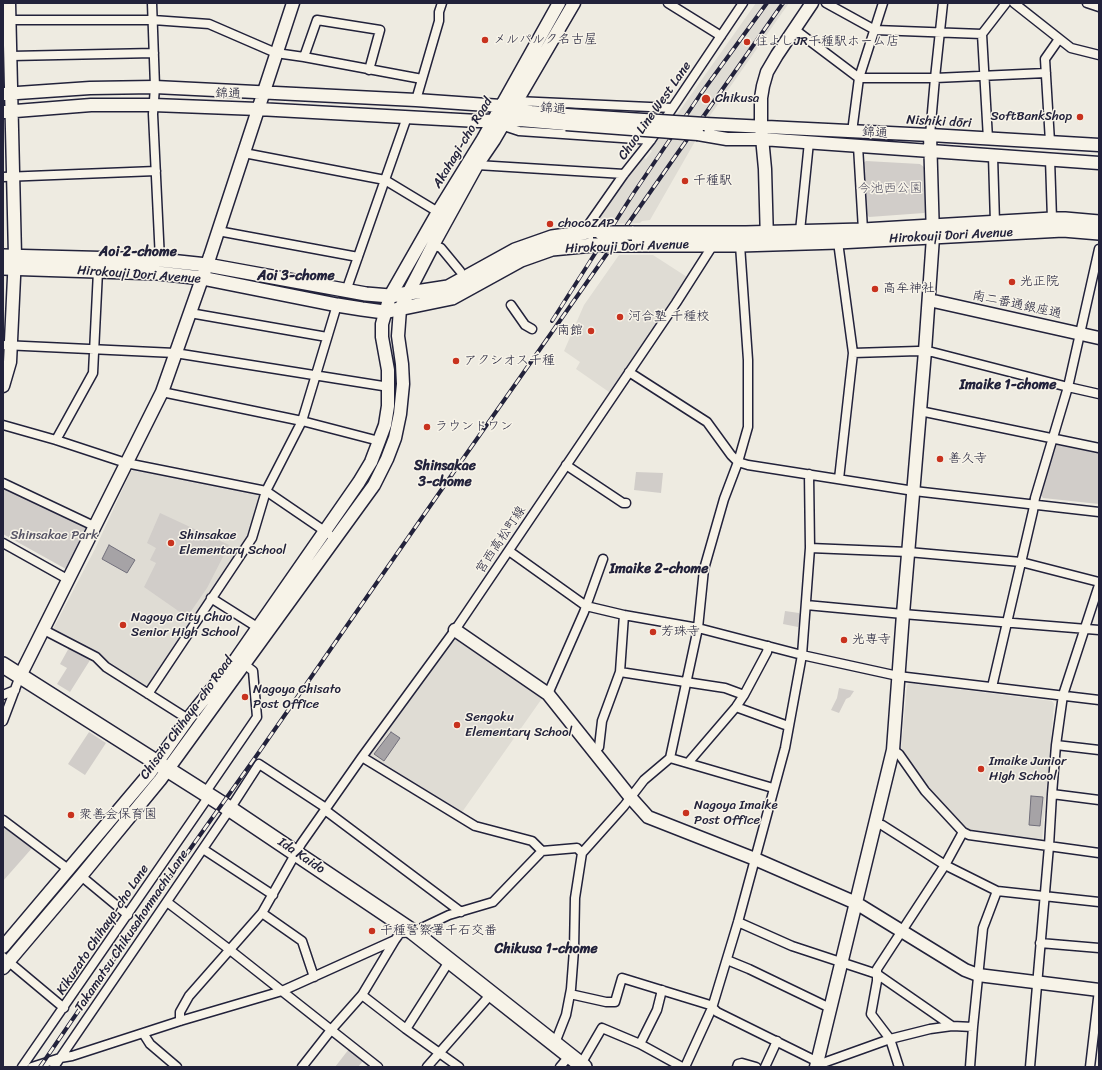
<!DOCTYPE html>
<meta charset="utf-8">
<style>
body{margin:0}
#map{position:relative;width:1102px;height:1070px;overflow:hidden;background:#eeebe1;font-family:Sriracha,sans-serif}
canvas{display:block}
.frame{position:absolute;inset:0;border:4px solid #22223b;pointer-events:none}
</style>
<div id="map">
<canvas width="1102" height="1070"></canvas>
<div class="frame"></div>
</div>
<script>
const context = document.querySelector('canvas').getContext('2d');
context.lineJoin = 'round';
function fill(path, color) { context.fillStyle = color; context.fill(path, 'evenodd'); }
const poly = rows => new Path2D(rows.map(r => 'M' + r).join(''));
function trace(path, color, width, dash) { context.strokeStyle = color; context.lineWidth = width; context.lineCap = dash ? 'butt' : 'round'; context.setLineDash(dash || []); context.stroke(path); }
function drawText(font, color, halo, rows, align = 'center') {
  context.font = font + ' Sriracha,"Klee One",sans-serif'; context.lineWidth = 3; context.setLineDash([]); context.textBaseline = 'middle'; context.strokeStyle = halo; context.fillStyle = color; for (const [text, x, y, turn = 0] of rows) {
    context.save(); context.translate(x, y); context.rotate((+turn || 0) * Math.PI / 180); context.textAlign = isNaN(turn) ? turn : align; if (halo) context.strokeText(text, 0, 0); context.fillText(text, 0, 0); context.restore();
  }
}
const built = poly([
 [756,3,789,3,709,117,650,220,642,221,640,223,607,224,606,222,597,222,642,157,646,159,652,151,650,149,681,109],
 [619,255,653,255,687,277,648,336,609,392,576,369,580,362,564,351,584,305],
 [133,470,258,493,260,498,249,536,149,687,144,688,55,632,53,629,95,549,131,471],
 [456,640,543,697,460,815,370,758,370,754,453,641],
 [909,683,1052,701,1054,704,1042,840,1040,842,969,832,927,788,901,749,907,685]
]);
const green = poly([
 [866,161,920,164,924,167,927,211,924,213,869,217,865,213,863,163],
 [1058,444,1099,452,1099,504,1043,498,1041,495,1055,446],
 [636,472,663,473,661,493,634,490],
 [3,487,88,526,88,529,69,569,66,569,3,534],
 [160,513,229,545,207,588,187,617,144,587,156,563,150,560,156,548,147,543],
 [785,611,799,613,801,617,798,627,783,624],
 [70,646,92,657,70,692,57,684,67,668,60,664],
 [839,688,854,691,850,697,846,699,839,713,831,710,837,698],
 [89,732,106,743,85,775,68,764],
 [3,824,33,847,3,881],
 [349,1049,364,1060,358,1067,335,1067]
]);
const water = poly([
 [109,545,135,560,127,573,102,559,109,545],
 [391,732,400,738,384,761,374,754,391,732],
 [1031,796,1043,797,1040,826,1029,825,1031,796]
]);
const street = poly([
 [152,3,155,87,153,114,160,260],
 [668,3,721,36],
 [826,3,875,30,982,34],
 [1014,3,1071,48,1099,55],
 [1087,3,1099,7],
 [10,20,153,20,209,24,276,53,304,57,422,79],
 [794,29,859,78,935,78,1046,73],
 [11,56,154,53],
 [304,57,317,20,380,30,369,70],
 [416,100,439,21,439,12,442,3],
 [513,102,516,101,672,108],
 [498,124,519,131,651,140],
 [852,132,859,78,883,3],
 [930,135,935,78,943,3],
 [988,139,982,34,1006,3],
 [1050,142,1045,59,1059,39],
 [858,146,863,230],
 [244,153,385,180,438,212],
 [993,156,995,223],
 [1050,159,1052,219],
 [477,165,624,174],
 [3,177,156,171],
 [218,231,358,257],
 [800,231,809,142],
 [588,232,589,224,624,174,651,140,743,3],
 [838,242,853,353,839,479],
 [433,245,441,248,460,271],
 [346,291,407,117],
 [511,305,525,325,532,329],
 [190,313,327,337],
 [3,345,175,353,389,387],
 [853,353,918,351,932,352,1068,387,1099,394],
 [629,372,707,422,731,455,738,462,748,465,914,491,1099,512],
 [162,392,302,421,379,441],
 [920,411,1099,448],
 [3,425,56,440,126,463,266,491,329,534],
 [56,440,93,373,98,271],
 [566,465,623,503,626,503],
 [3,483,96,527],
 [3,543,69,580],
 [810,548,908,552,1021,562,1099,582],
 [509,551,586,606,624,615,698,628,802,655,898,676,1099,700],
 [211,598,257,627],
 [806,605,903,614,1099,630],
 [44,630,96,657,106,667,188,719],
 [620,672,725,688,744,695],
 [992,687,1033,511,1035,498,1068,387,1099,249],
 [148,694,252,538,266,491,302,421,337,305],
 [548,694,584,612,603,559],
 [3,695,15,690],
 [736,707,788,726],
 [3,721,20,676],
 [1056,745,1099,750],
 [893,750,899,754,925,791,963,832,969,835,1099,853],
 [595,751,599,747,602,721,620,672,624,615],
 [362,757,475,826,532,841,542,851],
 [670,758,773,788],
 [688,763,736,707,744,695,767,652,768,646],
 [205,793,257,717,253,671,244,664],
 [1052,794,1099,800],
 [325,810,461,912],
 [3,820,68,869],
 [875,824,882,825,945,865,997,891,1099,902],
 [203,849,273,895],
 [81,876,128,915],
 [167,902,230,950,378,1067],
 [262,913,302,941,314,977],
 [738,922,792,946,877,974,952,1026],
 [1040,943,1099,948],
 [3,957,64,1008],
 [727,960,749,969,830,1008],
 [570,994,606,1002,615,1002,622,978,710,1005,717,1012,818,1062,823,1063,890,1039,930,1029,952,1026,973,1027],
 [362,995,406,1029,459,1067],
 [180,1021,180,1012,189,996,262,913,301,844,362,757,455,630,676,303,713,245],
 [406,1029,450,960],
 [143,1033,150,1044,177,1067],
 [555,1043,566,1015,571,989,574,950,575,898,582,853],
 [640,1044,657,1010,662,990],
 [581,1064,602,1028,640,1044,682,1067],
 [22,1067,209,796],
 [32,1067,60,1058,72,1056,180,1021,282,991,395,940,400,933,413,932,449,915,493,902,542,851,577,848,582,853,624,806,644,780,670,758,698,628,704,569,724,499,738,462,748,427,748,360,740,245],
 [54,1067,230,809,259,764,326,808],
 [302,1067,331,1030,362,995,395,940],
 [427,1067,491,994],
 [560,1067,570,1055],
 [685,1067,712,1008,738,922,785,748,802,655,810,548,809,474],
 [737,1067,738,1064,742,1063,756,1067],
 [765,1067,777,1041],
 [899,1067,890,1039,871,1014,877,981,877,969,945,865,963,832],
 [970,1067,973,1027,983,928,997,891],
 [1030,1067,1049,846,1052,794,1056,745,1063,695,1099,585],
 [1090,1067,1099,990]
]);
const secondary = poly([
 [3,94,90,88,155,87,416,100,501,106,531,112,567,115],
 [3,112,91,105,153,105,258,109,478,121,520,120,566,124],
 [705,124,930,135,1099,145],
 [698,134,727,139,762,139,1099,163],
 [767,241,765,169,761,127,761,98,763,86,767,72,777,55,812,3],
 [929,300,1099,338],
 [3,386,10,362,15,256,9,3],
 [455,630,548,694,631,798,648,817,755,859,856,903,965,970,978,975,1099,990],
 [20,676,162,392,210,256,293,3],
 [3,947,149,774,188,719,236,659,359,482,371,462,379,441,385,425,388,406,388,370,382,337,382,324,390,296,438,212,483,139,559,3],
 [3,968,81,876,160,780,374,485,387,459,395,438,400,414,403,384,402,364,398,336,400,309,433,245,477,165,494,140,574,3],
 [816,1067,893,750,903,614,925,351,933,237,930,135]
]);
const primary = poly([
 [632,233,746,233,863,230,1052,219,1065,219,1099,222],
 [624,245,740,245,838,242,1063,230,1099,233],
 [3,256,160,260,207,265,366,294,390,296,448,287,515,250,552,237,588,232,601,233],
 [3,268,158,273,202,278,337,305,362,309,384,312,452,298,521,260,552,249,593,245]
]);
const highway = poly([
 [3,665,230,809,413,932,584,1067]
]);
const rail = poly([
 [552,321,633,194,700,95,767,3],
 [40,1067,168,880,257,755,460,463,783,3]
]);
const secondaryBridge = poly([
 [567,115,705,124],
 [566,124,698,134]
]);
const primaryBridge = poly([
 [601,233,632,233],
 [593,245,624,245]
]);
const markers = [
 [485,40,4,"#c8321e"],
 [747,42,4,"#c8321e"],
 [706,99,5,"#c8321e"],
 [1080,117,4,"#c8321e"],
 [685,181,4,"#c8321e"],
 [550,224,4,"#c8321e"],
 [1012,282,4,"#c8321e"],
 [875,289,4,"#c8321e"],
 [620,317,4,"#c8321e"],
 [591,331,4,"#c8321e"],
 [456,361,4,"#c8321e"],
 [427,427,4,"#c8321e"],
 [940,459,4,"#c8321e"],
 [171,543,4,"#c8321e"],
 [123,625,4,"#c8321e"],
 [653,632,4,"#c8321e"],
 [844,640,4,"#c8321e"],
 [245,697,4,"#c8321e"],
 [457,725,4,"#c8321e"],
 [981,769,4,"#c8321e"],
 [686,813,4,"#c8321e"],
 [71,815,4,"#c8321e"],
 [372,931,4,"#c8321e"]
];
const poiNames = [
 ["メルパルク名古屋",493,40],
 ["住よしJR千種駅ホーム店",755,42],
 ["Chikusa",715,99],
 ["SoftBankShop",1072,117,"right"],
 ["千種駅",693,181],
 ["chocoZAP",558,224],
 ["光正院",1020,282],
 ["高牟神社",883,289],
 ["河合塾 千種校",628,317],
 ["南館",583,331,"right"],
 ["アクシオス千種",464,361],
 ["ラウンドワン",435,427],
 ["善久寺",948,459],
 ["Shinsakae",179,536],
 ["Elementary School",179,551],
 ["Nagoya City Chuo",131,618],
 ["Senior High School",131,633],
 ["芳珠寺",661,632],
 ["光専寺",852,640],
 ["Nagoya Chisato",253,690],
 ["Post Office",253,705],
 ["Sengoku",465,718],
 ["Elementary School",465,733],
 ["Imaike Junior",989,762],
 ["High School",989,777],
 ["Nagoya Imaike",694,806],
 ["Post Office",694,821],
 ["衆善会保育園",79,815],
 ["千種警察署千石交番",380,931]
];
const streetNames = [
 ["錦通",228,94,2],
 ["錦通",553,109,4],
 ["Chuo Line West Lane",655,111,-55],
 ["Nishiki dōri",939,122,3],
 ["錦通",875,133,4],
 ["Akahagi-cho Road",463,143,-59],
 ["Hirokouji Dori Avenue",951,236,-3],
 ["Hirokouji Dori Avenue",627,247,-2],
 ["Hirokouji Dori Avenue",139,275,4],
 ["南二番通銀座通",1017,305,12],
 ["宮西高松町線",501,540,-56],
 ["Chisato Chihaya-cho Road",187,718,-54],
 ["Ida Kaido",301,856,34],
 ["Kikuzato Chihaya-cho Lane",103,930,-56],
 ["Takamatsu Chikusahonmachi Lane",132,931,-56]
];
const parkNames = [
 ["今池西公園",890,189],
 ["Shinsakae Park",54,536]
];
const neighbourhoodNames = [
 ["Aoi 2-chome",138,252],
 ["Aoi 3-chome",296,276],
 ["Imaike 1-chome",1008,385],
 ["Shinsakae",445,466],
 ["3-chome",445,482],
 ["Imaike 2-chome",659,569],
 ["Chikusa 1-chome",546,949]
];
fill(built, '#dfdcd4');
fill(green, '#d1cdc9');
fill(water, '#a6a3a6');
trace(water, '#716f7b', 1);
trace(street, '#22223b', 11);
trace(secondary, '#22223b', 15);
trace(primary, '#22223b', 16);
trace(highway, '#22223b', 18);
trace(street, '#f7f3e8', 8);
trace(secondary, '#f7f3e8', 12);
trace(primary, '#f7f3e8', 13);
trace(highway, '#f7f3e8', 15);
trace(rail, '#22223b', 4);
trace(rail, '#f7f3e8', 2.5, [8]);
trace(secondaryBridge, '#22223b', 15, []);
trace(primaryBridge, '#22223b', 16, []);
trace(secondaryBridge, '#f7f3e8', 12);
trace(primaryBridge, '#f7f3e8', 13);
for (const [x, y, r, color] of markers) { const dot = new Path2D(); dot.arc(x, y, r, 0, 2 * Math.PI); context.fillStyle = color; context.fill(dot); trace(dot, '#f7f3e8', 1.5); }
drawText('13px', '#22223b', '#f7f3e8', poiNames, 'left');
drawText('13px', '#22223b', '#f7f3e8', streetNames);
drawText('13px', '#575566', '#f7f3e8', parkNames);
drawText('bold 14px', '#22223b', '#f7f3e8', neighbourhoodNames);
</script>
